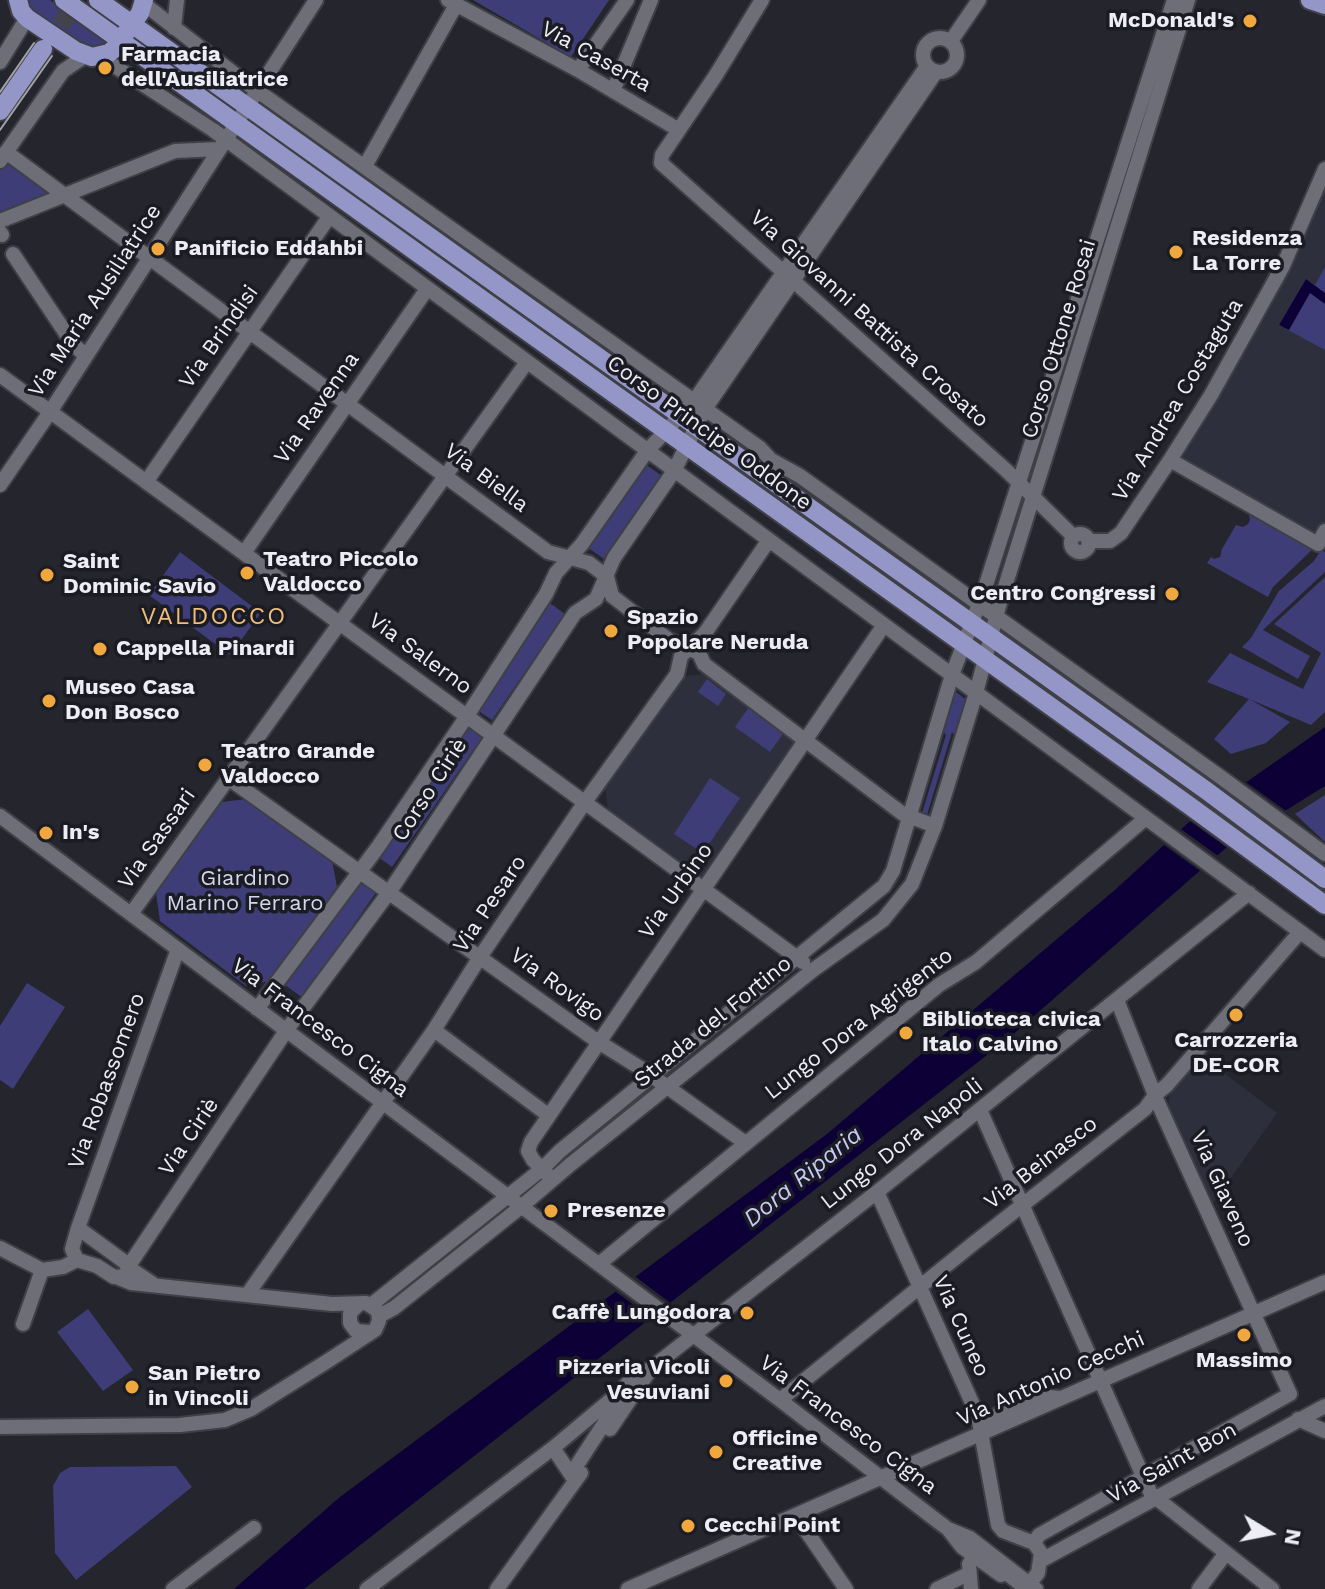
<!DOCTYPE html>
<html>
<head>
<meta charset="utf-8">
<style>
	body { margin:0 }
	#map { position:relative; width:1325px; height:1589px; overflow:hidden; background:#24252d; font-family:"Work Sans",sans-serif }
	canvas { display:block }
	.north { position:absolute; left:1229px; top:1493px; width:80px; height:80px; -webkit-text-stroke:6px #1b1b23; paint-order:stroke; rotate:100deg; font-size:22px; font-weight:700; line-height:32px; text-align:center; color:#ededf3 }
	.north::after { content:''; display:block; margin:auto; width:28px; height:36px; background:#ededf3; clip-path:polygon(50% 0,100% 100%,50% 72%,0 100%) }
</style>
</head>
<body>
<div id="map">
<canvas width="1325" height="1589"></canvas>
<div class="north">N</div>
</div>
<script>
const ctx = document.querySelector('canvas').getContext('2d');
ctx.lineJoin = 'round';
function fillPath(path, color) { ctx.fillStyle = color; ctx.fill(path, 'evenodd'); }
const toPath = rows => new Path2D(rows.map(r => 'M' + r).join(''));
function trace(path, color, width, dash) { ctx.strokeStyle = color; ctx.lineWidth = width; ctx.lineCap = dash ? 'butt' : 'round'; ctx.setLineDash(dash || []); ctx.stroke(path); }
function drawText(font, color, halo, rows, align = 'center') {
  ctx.font = font + ' "Work Sans",sans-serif'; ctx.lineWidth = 7; ctx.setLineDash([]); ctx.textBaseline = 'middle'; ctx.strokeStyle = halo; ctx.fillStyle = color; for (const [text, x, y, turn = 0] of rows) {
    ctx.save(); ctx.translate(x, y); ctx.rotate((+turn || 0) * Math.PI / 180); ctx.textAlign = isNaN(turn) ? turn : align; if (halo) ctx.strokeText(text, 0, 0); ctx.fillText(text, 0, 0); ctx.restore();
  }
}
const built = toPath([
	[1325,183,1325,541,1179,457,1290,270,1308,230],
	[708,674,796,741,701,878,608,812,605,787,685,676],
	[1200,1055,1277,1113,1213,1203,1168,1108,1170,1091]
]);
const green = toPath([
	[26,0,50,0,107,43,93,49,84,46,32,10],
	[473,0,609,0,571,57],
	[4,159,50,193,0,213,0,165],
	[1325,267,1325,350,1279,325,1306,279,1315,285],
	[645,464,662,476,604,559,587,547],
	[1248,511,1315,547,1273,587,1268,597,1207,563,1211,557,1214,559,1220,557,1222,549,1236,525,1243,527,1248,524,1250,520],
	[1321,550,1325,552,1325,572,1263,630,1310,656,1298,679,1242,647,1251,638,1279,591,1314,561],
	[180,552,261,613,230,655,149,595],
	[1325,577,1325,712,1311,725,1249,699,1290,722,1266,743,1231,754,1214,739,1249,699,1207,682,1230,653,1303,689,1321,653,1274,624],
	[547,601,565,614,492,720,474,708],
	[707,679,726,694,718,706,698,692],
	[952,689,969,702,958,740,952,732,927,815,922,813,946,735,940,728],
	[749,707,783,734,770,752,735,727],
	[465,724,483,736,392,867,374,854],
	[710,778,740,798,703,853,674,834],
	[1325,795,1325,842,1295,814],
	[247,799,332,860,337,887,269,981,246,986,160,921,156,893,221,802],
	[359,879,377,891,303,998,285,985],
	[27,983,65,1007,13,1089,0,1080,0,1026],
	[88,1309,133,1370,103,1391,57,1332],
	[176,1466,192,1487,76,1580,55,1553,53,1486,60,1473,70,1467]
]);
const water = toPath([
	[1306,279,1325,293,1325,304,1310,293,1289,330,1279,325],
	[1325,727,1325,786,1227,847,1010,1037,304,1589,234,1589,340,1497,827,1134,1116,889,1188,823]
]);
const pier = toPath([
	[1243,780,1289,813,1230,850,1187,819],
	[1178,827,1221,858,1203,873,1161,843],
	[632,1274,673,1305,654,1320,612,1289]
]);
const majorTunnel = toPath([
	[45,47,78,0]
]);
const minor = toPath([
	[448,0,578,70,679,130],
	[762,0,716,75,662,155,661,163,1007,471,1073,536],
	[144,4,245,82,760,448,771,460,800,476,1222,778,1325,854],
	[174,28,177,0],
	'923 55a17 17 0 1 1 34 0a17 17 0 1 1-34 0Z',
	[951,41,979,0],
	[99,56,213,130,1325,950],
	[0,62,27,18],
	[578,70,627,0],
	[613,91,651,0],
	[6,152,548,552,589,563,607,577,612,596,669,640,699,653,704,664,903,814,935,826],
	[0,161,63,71,85,56],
	[365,166,456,5],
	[0,221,175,151,219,149],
	[0,232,2,235],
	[13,254,73,344,86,356],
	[0,375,803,962],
	[1170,460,1318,544,1325,531],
	[146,482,329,217],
	[0,485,50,412,316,0],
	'1071 543a9 9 0 1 1 18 0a9 9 0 1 1-18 0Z',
	[1088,541,1110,541,1121,533,1170,460,1211,395,1283,266,1325,169],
	[244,553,427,289],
	[228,778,597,1041,645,1071,744,1142],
	[0,816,780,1400,936,1520,948,1529,970,1538,1036,1589],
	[131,914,527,362],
	[257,1009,378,847,467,716,546,594,556,573,582,544,647,451,694,401,927,66],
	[434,1030,548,1115],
	[980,1110,1151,1494,1272,1589],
	[548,1175,533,1160,528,1151,531,1142,884,625],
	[877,1192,978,1416,998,1525,1003,1531,1034,1543,1041,1553,1038,1573,1028,1585,1023,1586,1005,1572,995,1571],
	[78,1228,178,949],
	[78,1228,126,1263,128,1270,125,1276,114,1277,97,1266,77,1260,72,1249,78,1228],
	[0,1248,42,1270,63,1267,77,1260],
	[599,1264,939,985,976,962,1146,818],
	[153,1284,128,1267,288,1028,390,891,575,613,596,599,614,558,674,471,705,409,936,72],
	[247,1295,434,1030,480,957,585,802,677,674,681,656,705,633,769,540],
	[371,1305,542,1169,560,1151,884,886,893,871,952,675,984,591,1174,0],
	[357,1306,350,1313,350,1323,356,1331,370,1332],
	[379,1316,394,1308,522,1206,571,1164,813,970,883,920,912,884,935,826,976,693,999,606,1188,0],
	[23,1324,42,1270],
	[780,1400,974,1243,1145,1109,1156,1094,1167,1085,1300,932],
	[1298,1419,1325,1431],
	[0,1427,180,1425,225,1420,251,1409,326,1362,375,1330,379,1321,378,1311,366,1303,332,1304,131,1283,119,1278],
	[610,1429,650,1370],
	[984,1429,991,1420,1004,1410,1040,1396,1060,1398],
	[553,1448,574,1479],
	[574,1479,577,1465,609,1416,617,1394,631,1380,650,1369,877,1192,1249,893],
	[796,1516,846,1589],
	[948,1529,962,1547,1001,1575],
	[1034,1543,1039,1535,1290,1394,1158,1103,1117,1000],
	[1040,1561,1325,1406],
	[173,1589,254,1528],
	[367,1589,553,1448,614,1397],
	[497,1589,581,1473],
	[628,1589,1325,1282],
	[937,1589,968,1574],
	[971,1589,969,1564,976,1553,980,1553],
	[1199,1589,1226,1553]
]);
const major = toPath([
	[18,0,21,11,27,18,76,51,92,57,109,53,115,48,140,13,144,0],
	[64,0,1190,806,1325,905],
	[98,0,1207,791,1325,879],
	[1310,0,1325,5],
	[0,111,43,49]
]);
const tram = toPath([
	[0,92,34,43],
	[0,130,52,56]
]);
const markers = [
	[1250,21,8,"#f0a73e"],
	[105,68,8,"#f0a73e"],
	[158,249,8,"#f0a73e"],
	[1176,252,8,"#f0a73e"],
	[247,573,8,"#f0a73e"],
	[47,575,8,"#f0a73e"],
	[1172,594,8,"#f0a73e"],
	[611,631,8,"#f0a73e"],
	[100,649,8,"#f0a73e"],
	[49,701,8,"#f0a73e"],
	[205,765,8,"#f0a73e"],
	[46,833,8,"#f0a73e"],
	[1236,1015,8,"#f0a73e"],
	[906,1033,8,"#f0a73e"],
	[551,1211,8,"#f0a73e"],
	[747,1313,8,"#f0a73e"],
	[1244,1335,8,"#f0a73e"],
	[726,1381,8,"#f0a73e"],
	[132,1387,8,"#f0a73e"],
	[716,1452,8,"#f0a73e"],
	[688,1526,8,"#f0a73e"]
];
const poiNames = [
	["McDonald's",1234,21,"right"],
	["Farmacia",121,55],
	["dell'Ausiliatrice",121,80],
	["Residenza",1192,239],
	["La Torre",1192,264],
	["Panificio Eddahbi",174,249],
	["Teatro Piccolo",263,560],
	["Valdocco",263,585],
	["Saint",63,562],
	["Dominic Savio",63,587],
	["Centro Congressi",1156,594,"right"],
	["Spazio",627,618],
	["Popolare Neruda",627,643],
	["Cappella Pinardi",116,649],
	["Museo Casa",65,688],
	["Don Bosco",65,713],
	["Teatro Grande",221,752],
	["Valdocco",221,777],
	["In's",62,833],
	["Biblioteca civica",922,1020],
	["Italo Calvino",922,1045],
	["Carrozzeria",1236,1041,"center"],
	["DE-COR",1236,1066,"center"],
	["Presenze",567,1211],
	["Caffè Lungodora",731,1313,"right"],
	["Massimo",1244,1361,"center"],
	["Pizzeria Vicoli",710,1368,"right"],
	["Vesuviani",710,1393,"right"],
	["San Pietro",148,1374],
	["in Vincoli",148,1399],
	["Officine",732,1439],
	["Creative",732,1464],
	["Cecchi Point",704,1526]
];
const streetNames = [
	["Via Caserta",596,57,29],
	["Via Maria Ausiliatrice",95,301,-57],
	["Via Giovanni Battista Crosato",869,319,42],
	["Via Brindisi",219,337,-55],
	["Corso Ottone Rosai",1059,339,-73],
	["Via Andrea Costaguta",1178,400,-59],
	["Via Ravenna",317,408,-55],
	["Corso Principe Oddone",709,433,36],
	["Via Biella",486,478,37],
	["Via Salerno",420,654,36],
	["Corso Ciriè",430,790,-57],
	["Via Sassari",157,839,-55],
	["Via Urbino",676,891,-55],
	["Via Pesaro",490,904,-56],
	["Via Rovigo",557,985,36],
	["Strada del Fortino",713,1022,-39],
	["Lungo Dora Agrigento",859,1024,-38],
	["Via Francesco Cigna",320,1028,37],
	["Via Robassomero",107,1081,-70],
	["Via Ciriè",189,1137,-56],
	["Lungo Dora Napoli",902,1144,-38],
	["Via Beinasco",1041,1163,-38],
	["Via Giaveno",1222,1189,66],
	["Via Cuneo",961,1326,66],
	["Via Antonio Cecchi",1051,1379,-24],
	["Via Francesco Cigna",848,1425,37],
	["Via Saint Bon",1172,1463,-29]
];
const parkNames = [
	["Giardino",245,879],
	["Marino Ferraro",245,904]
];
const neighbourhoodNames = [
	["VALDOCCO",214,617]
];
const waterNames = [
	["Dora Riparia",803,1177,-39]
];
fillPath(built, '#2e2f3c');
fillPath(green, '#3e3d77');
fillPath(water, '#0c0037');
fillPath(pier, '#24252d');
trace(majorTunnel, '#42434b', 18, [18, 9]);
trace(minor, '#3f3f46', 18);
trace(major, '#3f3f46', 22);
trace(minor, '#6d6e78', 14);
trace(major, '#9496c7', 18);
trace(tram, '#a1a2a8', 2);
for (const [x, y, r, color] of markers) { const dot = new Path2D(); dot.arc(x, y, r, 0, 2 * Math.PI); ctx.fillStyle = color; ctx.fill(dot); trace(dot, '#1b1b23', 3); }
drawText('bold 22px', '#ededf3', '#1b1b23', poiNames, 'left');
drawText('22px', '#ededf3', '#1b1b23', streetNames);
drawText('22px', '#d4d6ed', '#1b1b23', parkNames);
ctx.letterSpacing = '2px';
drawText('24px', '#f0bd7d', '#1b1b23', neighbourhoodNames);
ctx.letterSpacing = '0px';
drawText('italic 24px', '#c7caf8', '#1b1b23', waterNames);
</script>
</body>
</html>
